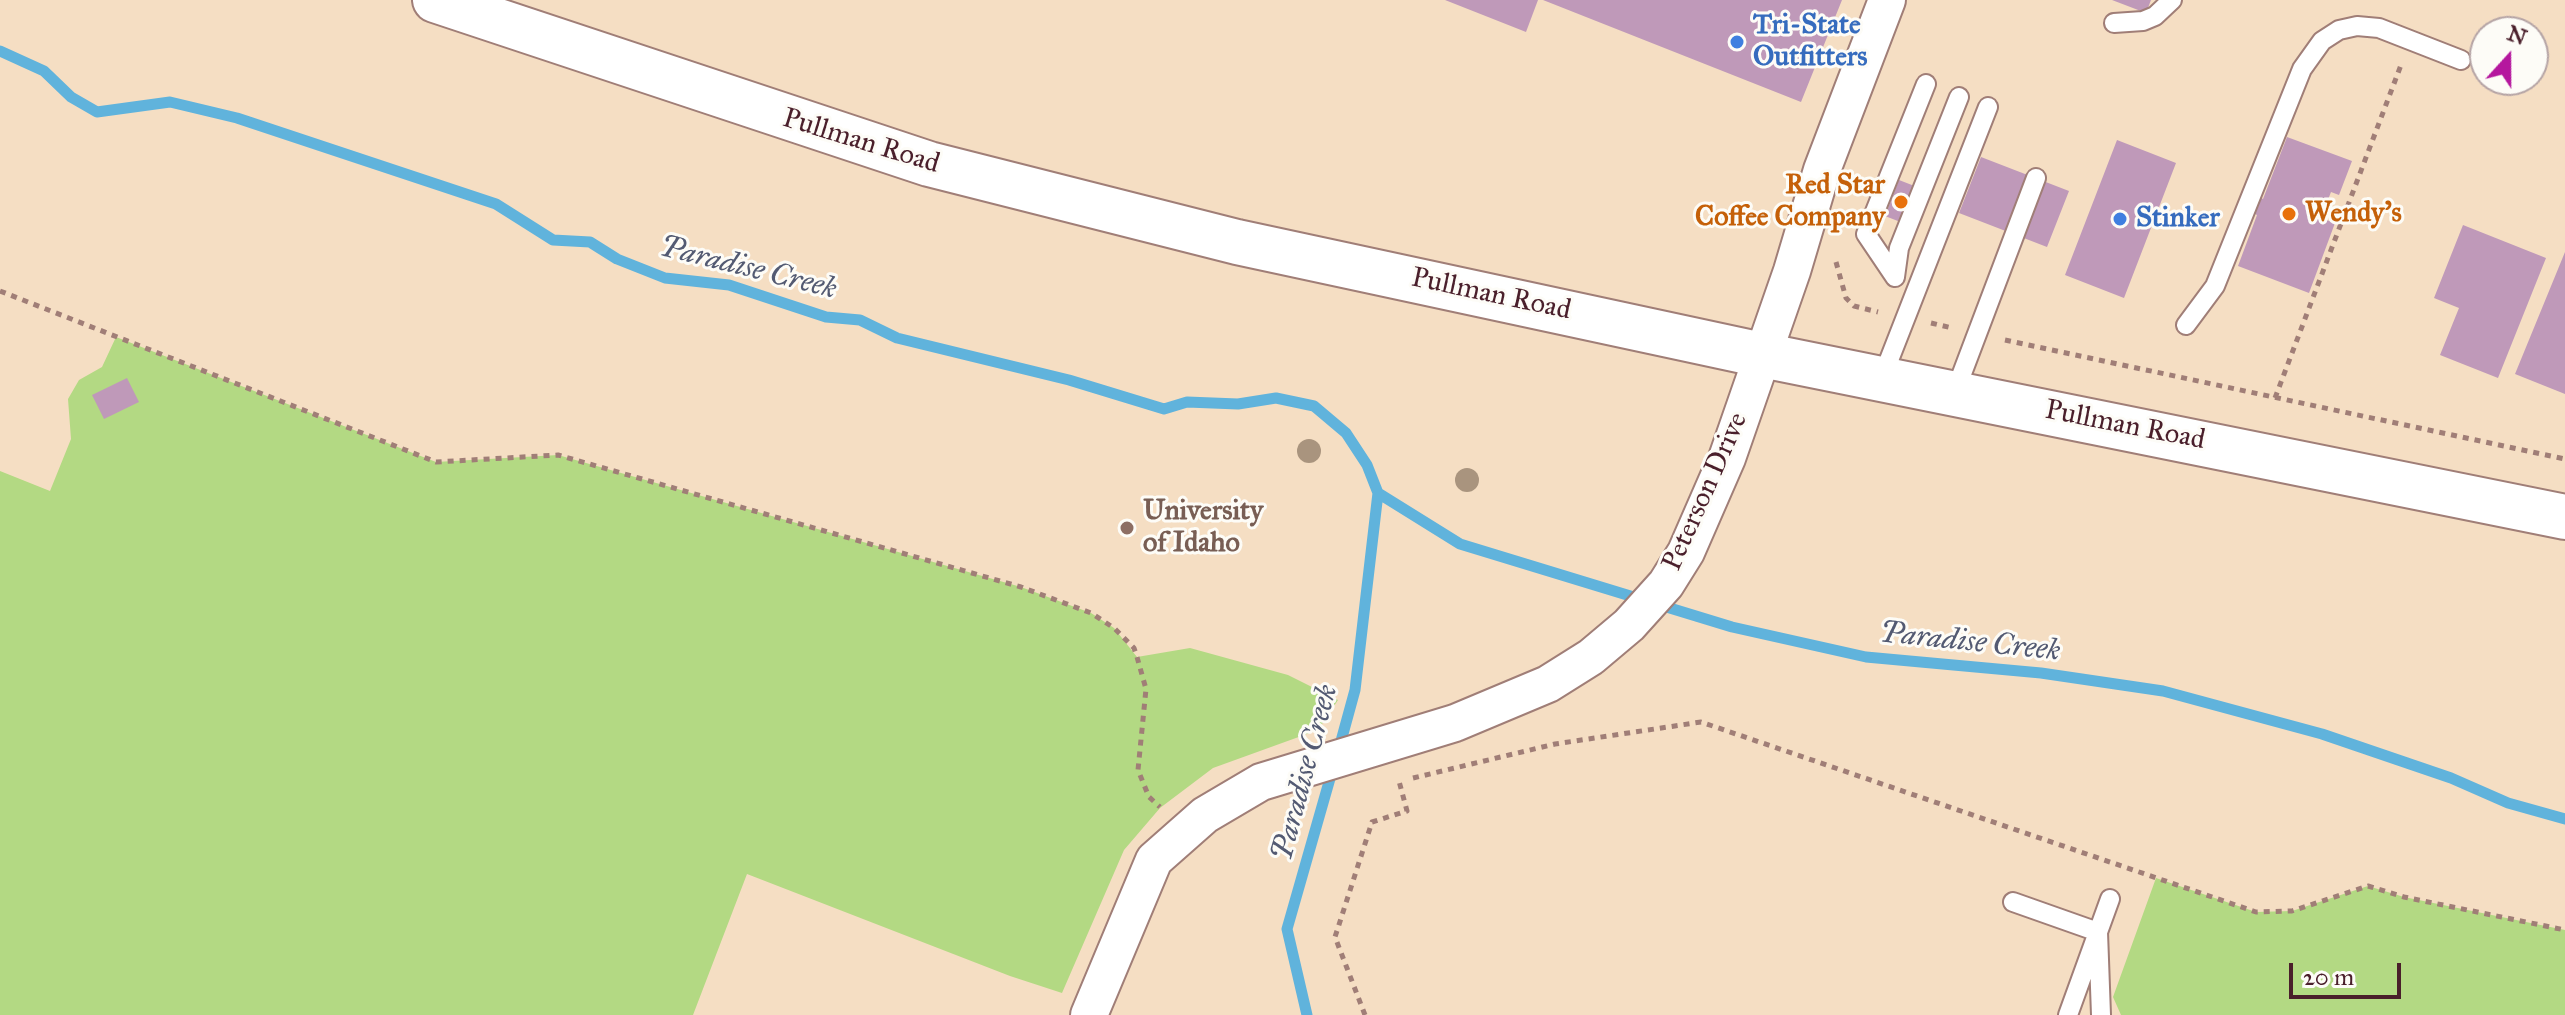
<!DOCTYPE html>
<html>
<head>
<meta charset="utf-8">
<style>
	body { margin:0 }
	#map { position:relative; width:2565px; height:1015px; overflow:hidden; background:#f5dec3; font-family:"IM FELL Great Primer",serif }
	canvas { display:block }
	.north { position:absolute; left:2469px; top:16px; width:80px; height:80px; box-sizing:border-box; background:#fdfcf7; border:2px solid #b5a4a5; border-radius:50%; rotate:21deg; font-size:22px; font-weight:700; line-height:32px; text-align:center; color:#4a1f2b }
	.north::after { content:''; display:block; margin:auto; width:28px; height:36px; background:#b5179e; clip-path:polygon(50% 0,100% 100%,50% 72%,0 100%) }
	.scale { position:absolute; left:2289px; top:963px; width:112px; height:36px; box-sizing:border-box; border:4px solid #4a1f2b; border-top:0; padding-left:10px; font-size:24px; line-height:28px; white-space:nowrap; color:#4a1f2b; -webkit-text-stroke:6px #fdfcf7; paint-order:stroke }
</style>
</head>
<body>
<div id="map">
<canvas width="2565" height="1015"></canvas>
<div class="north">N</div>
<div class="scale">20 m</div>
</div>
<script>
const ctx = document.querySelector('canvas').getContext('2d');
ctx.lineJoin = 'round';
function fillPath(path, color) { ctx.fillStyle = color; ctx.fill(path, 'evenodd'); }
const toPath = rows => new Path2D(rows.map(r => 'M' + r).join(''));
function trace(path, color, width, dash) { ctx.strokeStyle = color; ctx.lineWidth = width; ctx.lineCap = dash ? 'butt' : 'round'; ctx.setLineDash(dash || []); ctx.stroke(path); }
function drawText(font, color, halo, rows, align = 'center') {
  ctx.font = font + ' "IM FELL Great Primer",serif'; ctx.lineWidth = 6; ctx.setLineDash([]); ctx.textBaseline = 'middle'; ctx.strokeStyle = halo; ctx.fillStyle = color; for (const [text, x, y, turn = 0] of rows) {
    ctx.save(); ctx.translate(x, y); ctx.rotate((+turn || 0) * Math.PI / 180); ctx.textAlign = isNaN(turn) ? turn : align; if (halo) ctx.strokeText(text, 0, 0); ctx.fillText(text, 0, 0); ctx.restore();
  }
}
const green = toPath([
	[116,337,436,462,558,455,1021,587,1091,613,1114,628,1137,657,1190,648,1288,675,1338,700,1318,730,1213,768,1160,808,1124,850,1062,993,1010,976,747,874,693,1015,0,1015,0,471,50,491,71,439,68,399,79,380,102,367],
	[2156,878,2256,912,2292,911,2368,886,2404,897,2565,930,2565,1015,2121,1015,2113,997]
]);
const stream = toPath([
	[0,51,44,71,71,97,97,112,170,102,237,118,496,204,553,240,590,242,617,259,665,278,729,285,826,317,860,320,897,338,1069,380,1164,409,1187,402,1238,404,1276,398,1314,406,1346,433,1367,465,1378,493,1355,690,1338,752],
	[1378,493,1460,544,1732,627,1866,657,2041,673,2163,691,2322,734,2451,778,2508,803,2565,819],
	[1307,1015,1287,929,1333,768]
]);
const building = toPath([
	[1445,0,1538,0,1526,32],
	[1543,0,1842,0,1801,102],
	[2112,0,2151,0,2146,13],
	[2287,137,2352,161,2339,195,2331,192,2321,218,2335,223,2309,293,2238,266,2257,215,2253,213,2259,197,2263,199],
	[2117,140,2176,163,2124,298,2065,275],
	[1981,157,2069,191,2047,247,1959,213],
	[1899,180,1917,187,1903,223,1885,216],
	[2463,225,2546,258,2498,378,2440,355,2459,308,2434,298],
	[2565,252,2565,394,2515,374],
	[127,378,139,402,104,419,92,395]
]);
const path = toPath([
	[1836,262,1846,298,1854,306,1878,312],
	[0,291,436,462,558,455,1021,587,1091,613,1114,628,1134,648,1137,657,1146,689,1138,770,1149,797,1160,807],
	[1931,323,1952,328],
	[2005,340,2565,459],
	[2275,398,2401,65],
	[1413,778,1555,744,1701,722,2256,912,2292,911,2368,886,2404,897,2565,930],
	[1365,1015,1335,937,1372,822,1407,811,1399,781]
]);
const lane = toPath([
	[2114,23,2143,21,2155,16,2172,0],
	[1895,277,1866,234,1926,84],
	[1895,277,1899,248,1959,97],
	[2186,325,2215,286,2302,69,2322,41,2339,30,2357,26,2379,28,2461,60],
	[1882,378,1988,107],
	[1955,392,2036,178],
	[2013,902,2098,932,2101,1015],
	[2068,1015,2110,899]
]);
const street = toPath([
	[1089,1015,1154,860,1205,815,1261,782,1455,723,1548,684,1591,657,1629,625,1666,584,1686,552,1727,458,1792,271,1822,170,1887,0]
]);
const primary = toPath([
	[435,0,929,164,1237,242,1762,355,2565,517]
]);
const trees = [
	[1309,451],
	[1467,480]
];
const markers = [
	[1737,42,8,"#3f7fe0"],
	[1901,202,8,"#e8710a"],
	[2289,214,8,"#e8710a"],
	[2120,219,8,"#3f7fe0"],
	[1127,528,8,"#8d6e63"]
];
const shopNames = [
	["Tri-State",1753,26],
	["Outfitters",1753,58],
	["Stinker",2136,219]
];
const streetNames = [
	["Pullman Road",861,142,17],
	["Pullman Road",1491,295,12],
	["Pullman Road",2125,426,11],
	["Peterson Drive",1706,492,-66]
];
const foodNames = [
	["Red Star",1885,186],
	["Coffee Company",1885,218],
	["Wendy's",2305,214,"left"]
];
const educationNames = [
	["University",1143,512],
	["of Idaho",1143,544]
];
const waterNames = [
	["Paradise Creek",748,269,14],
	["Paradise Creek",1970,643,6],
	["Paradise Creek",1306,773,-75]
];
fillPath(green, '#b3d983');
trace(stream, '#60b3dc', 11);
fillPath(building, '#bf99b9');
trace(lane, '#a07e77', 22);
trace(street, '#a07e77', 40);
trace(primary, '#a07e77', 48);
trace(path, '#a07e77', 5, [6, 6]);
trace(lane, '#fff', 18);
trace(street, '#fff', 36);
trace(primary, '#fff', 44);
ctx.fillStyle = '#a9947e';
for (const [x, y] of trees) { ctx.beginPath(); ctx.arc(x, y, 12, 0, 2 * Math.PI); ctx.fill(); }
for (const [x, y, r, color] of markers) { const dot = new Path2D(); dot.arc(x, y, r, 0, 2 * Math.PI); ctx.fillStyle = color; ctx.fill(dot); trace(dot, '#fdfcf7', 3); }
drawText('bold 28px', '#366cbe', '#fdfcf7', shopNames, 'left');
drawText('28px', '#4a1f2b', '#fdfcf7', streetNames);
drawText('bold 28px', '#c56008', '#fdfcf7', foodNames, 'right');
drawText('bold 28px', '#785e54', '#fdfcf7', educationNames, 'left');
drawText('italic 30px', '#535a72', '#fdfcf7', waterNames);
</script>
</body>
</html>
